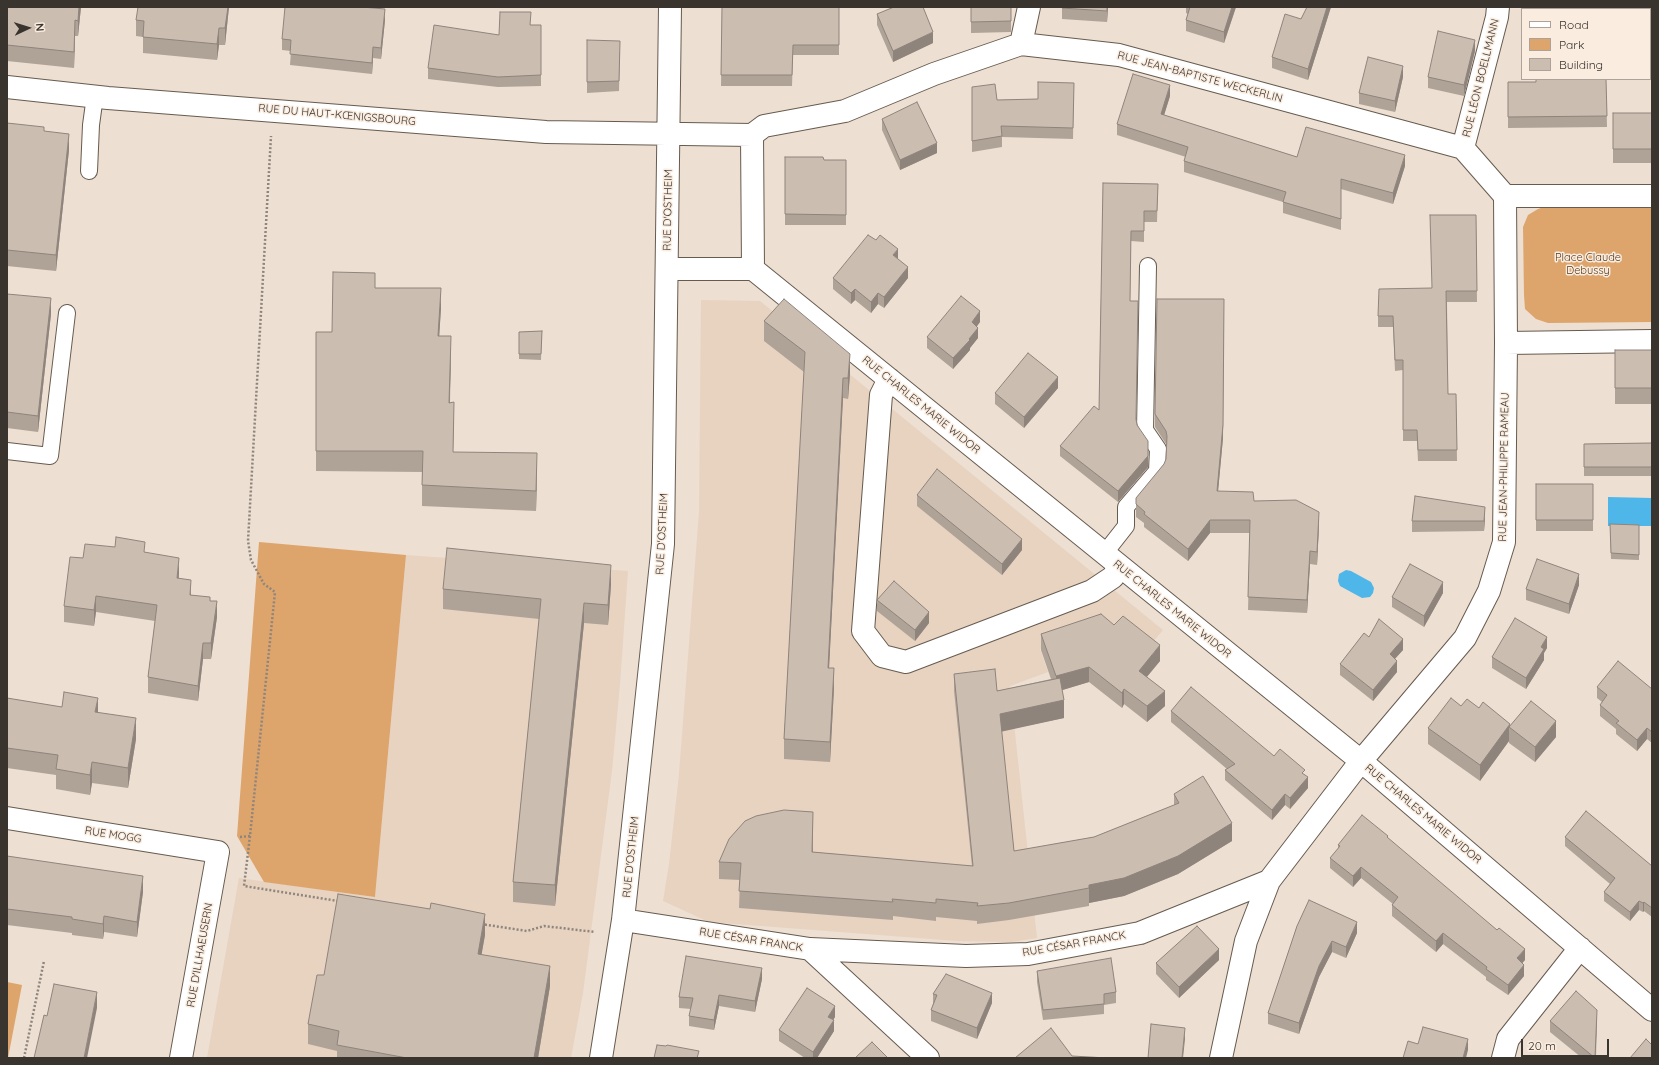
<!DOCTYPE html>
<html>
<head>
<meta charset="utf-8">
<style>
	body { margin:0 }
	#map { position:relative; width:1659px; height:1065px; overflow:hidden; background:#eddfd2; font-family:Quicksand,sans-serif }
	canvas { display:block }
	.frame { position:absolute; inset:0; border:8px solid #3a342f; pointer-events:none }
	.legend { position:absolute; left:1521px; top:8px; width:130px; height:72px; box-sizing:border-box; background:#faecdf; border:1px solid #ada299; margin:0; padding:5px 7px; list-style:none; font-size:12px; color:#3a342f }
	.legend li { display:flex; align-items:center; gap:8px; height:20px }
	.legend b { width:20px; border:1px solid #ada299 }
	.north { position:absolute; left:8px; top:8px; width:40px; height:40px; -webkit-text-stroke:3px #faecdf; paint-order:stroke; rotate:86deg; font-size:11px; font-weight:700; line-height:16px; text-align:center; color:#3a342f }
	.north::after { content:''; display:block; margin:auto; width:14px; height:18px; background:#3a342f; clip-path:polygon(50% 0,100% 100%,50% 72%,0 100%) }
	.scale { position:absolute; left:1521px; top:1039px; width:88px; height:18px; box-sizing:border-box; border:2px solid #3a342f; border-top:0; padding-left:5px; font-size:12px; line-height:14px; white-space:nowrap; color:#3a342f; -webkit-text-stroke:3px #faecdf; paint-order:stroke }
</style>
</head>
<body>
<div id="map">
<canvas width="1659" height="1065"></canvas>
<div class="frame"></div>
<ul class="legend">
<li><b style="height:5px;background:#fff"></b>Road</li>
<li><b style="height:11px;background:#dda46c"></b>Park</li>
<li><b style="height:11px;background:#ccbdb1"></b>Building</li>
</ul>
<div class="north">N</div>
<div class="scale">20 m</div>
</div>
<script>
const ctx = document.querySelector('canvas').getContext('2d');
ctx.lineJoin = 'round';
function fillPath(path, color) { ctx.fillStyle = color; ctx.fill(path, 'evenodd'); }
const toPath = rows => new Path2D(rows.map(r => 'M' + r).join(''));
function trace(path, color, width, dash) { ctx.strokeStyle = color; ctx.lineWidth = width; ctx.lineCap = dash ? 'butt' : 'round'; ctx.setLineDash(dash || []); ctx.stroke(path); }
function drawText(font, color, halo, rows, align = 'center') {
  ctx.font = font + ' Quicksand,sans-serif'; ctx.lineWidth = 3; ctx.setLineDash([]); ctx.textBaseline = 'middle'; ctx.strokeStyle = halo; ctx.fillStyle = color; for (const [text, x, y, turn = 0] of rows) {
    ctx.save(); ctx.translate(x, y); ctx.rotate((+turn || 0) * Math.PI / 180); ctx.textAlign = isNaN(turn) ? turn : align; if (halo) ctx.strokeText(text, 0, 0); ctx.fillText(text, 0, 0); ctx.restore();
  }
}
const built = toPath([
	[701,300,760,301,1163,630,1147,649,1101,627,1040,649,1048,672,1010,686,1037,938,1011,942,957,941,709,922,663,901,669,864,679,774,699,512],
	[406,555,628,571,620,684,612,771,583,993,571,1058,207,1058,239,878,375,897]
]);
const green = toPath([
	[1652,205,1652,322,1548,323,1536,319,1525,309,1524,295,1523,227,1528,215,1538,209,1547,206],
	[259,542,406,555,375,897,264,882,237,836],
	[7,982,22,985,8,1058,7,1058]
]);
const water = toPath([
	[1608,497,1652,498,1652,526,1608,526],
	[1346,570,1351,571,1371,582,1374,588,1373,593,1370,597,1362,598,1340,586,1338,581,1339,574]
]);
const path = toPath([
	[250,836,244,886,338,901],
	[240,837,250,836,275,592,264,584,251,560,248,541,271,136],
	[481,924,527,931,544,926,595,932],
	[24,1058,44,961]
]);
const lane = toPath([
	[89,171,91,125,95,96],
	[7,451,50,456,67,313],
	[1104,554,1126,526,1126,507,1157,471,1158,449,1145,430,1148,266]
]);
const street = toPath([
	[1021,44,1029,7],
	[7,87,108,98,546,132,752,135,764,126,845,111,934,74,1021,44,1119,55,1463,148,1505,196],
	[752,135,753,269],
	[1463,148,1497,17,1498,7],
	[1652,196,1505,196,1506,343,1652,341],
	[667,269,753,269,1361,761,1652,1010],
	[889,379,881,395,863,631,882,656,906,662,1092,591,1113,577,1119,566],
	[7,818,218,852,181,1058],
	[623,920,810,949,966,956,1028,954,1140,933,1269,881,1361,761,1465,638,1489,591,1504,542,1506,343],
	[810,949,928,1058],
	[601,1058,623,920,663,544,670,7],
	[1221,1058,1246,941,1269,881],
	[1503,1058,1508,1039,1580,948]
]);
const wall = toPath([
	[7,7,81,7,78,36,75,36,74,68,7,61],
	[229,7,225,45,219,45,217,60,143,53,143,37,136,36,136,20],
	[722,7,839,7,839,55,793,55,792,86,721,86],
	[971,7,1011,7,1011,32,971,33],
	[1062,7,1108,7,1107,22,1062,19],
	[1186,7,1236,7,1224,43,1186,31,1186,20,1188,14,1186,13],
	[1307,7,1331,7,1308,80,1272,68,1272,57,1301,19],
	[877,14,933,43,893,62,877,25],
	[385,20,381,59,373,58,372,74,290,65,291,51,282,50,282,39],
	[531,25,541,25,541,86,498,87,428,79,428,68,499,35],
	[587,40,620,52,619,91,587,93],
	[1475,51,1464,96,1428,88,1428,77],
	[1403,77,1395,112,1359,104,1359,93],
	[1536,79,1606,79,1607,127,1508,128,1508,82,1536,82],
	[1074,83,1073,139,1002,137,1002,147,972,152,972,87,997,100,1038,99],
	[1170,96,1164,115,1297,157,1405,166,1393,204,1341,189,1341,230,1283,213,1283,202,1184,172,1184,161,1186,157,1117,135,1117,124],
	[1613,113,1652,113,1652,163,1613,163],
	[882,119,937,153,900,170,882,130],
	[7,123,44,131,69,150,56,271,7,266],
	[785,157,824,160,846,160,846,225,785,225],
	[1103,183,1158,184,1157,222,1144,222,1144,242,1131,241,1130,301,1136,420,1148,452,1148,467,1118,502,1060,456,1060,446,1099,410],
	[1476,215,1477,302,1447,302,1448,394,1456,394,1457,461,1418,461,1417,441,1403,441,1403,370,1395,371,1393,327,1378,327,1378,316,1432,288],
	[898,259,908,278,884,308,878,304,871,313,855,300,851,304,833,289,833,278],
	[375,288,441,308,439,336,451,356,450,402,454,423,453,452,537,474,536,511,422,506,422,472,316,471,316,332,332,332],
	[7,294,51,314,38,432,7,428],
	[764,321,850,374,848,399,843,398,829,668,834,688,830,762,784,759,784,739,804,372,764,341],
	[980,322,977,326,978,338,970,348,970,350,953,369,927,348,927,337],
	[542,331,541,360,519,359,519,332],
	[1615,350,1652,350,1652,404,1615,404],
	[1058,388,1024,428,995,404,995,393],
	[1155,414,1223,438,1218,491,1254,501,1319,525,1317,565,1310,564,1307,613,1248,610,1250,533,1210,533,1188,561,1144,527,1144,523,1136,517,1136,498,1164,464,1166,459,1167,447,1166,444,1155,427],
	[1652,443,1652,476,1584,476,1584,444],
	[1536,484,1593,484,1593,531,1536,531],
	[917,495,1022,550,1002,575,917,506],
	[1485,518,1484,531,1412,532,1412,521],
	[1610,524,1639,525,1639,560,1611,559],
	[145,552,179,573,179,579,191,595,210,601,217,617,211,659,203,659,198,701,148,693,148,677,155,621,96,612,94,626,64,622,64,606,83,558],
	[611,585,608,625,584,623,555,906,513,902,513,882,539,619,443,609,443,589],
	[1579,585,1569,614,1526,600,1526,589],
	[1443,593,1424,627,1392,607,1392,597],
	[877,600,929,623,915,641,877,611],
	[1114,625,1160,661,1147,677,1165,706,1147,722,1124,704,1122,708,1089,682,1062,690,1064,718,1001,731,1014,851,1094,837,1174,805,1174,794,1232,841,1178,874,1124,896,1089,903,1089,906,1009,920,977,924,977,921,936,917,936,921,893,916,893,920,739,908,740,880,719,879,719,862,813,830,813,852,972,866,954,691,954,674,997,691,1051,679,1041,650,1041,634],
	[1369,637,1403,650,1395,659,1397,672,1373,701,1340,675,1340,664],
	[1547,648,1544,653,1544,660,1526,689,1492,668,1492,657],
	[1597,687,1652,689,1652,743,1647,739,1637,751,1616,734,1616,729,1600,716,1600,705,1602,702,1597,698],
	[7,698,98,713,136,739,128,788,92,783,90,795,56,789,56,775,7,768],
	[1461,706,1479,708,1510,726,1556,737,1535,762,1509,743,1509,741,1480,781,1428,744,1428,728],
	[1171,711,1274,756,1305,775,1308,788,1290,809,1285,805,1272,820,1225,780,1225,770,1227,769,1171,722],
	[1565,837,1652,866,1652,917,1644,911,1643,912,1639,910,1630,921,1604,901,1604,892,1610,884,1565,846],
	[1388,839,1525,960,1522,963,1524,976,1508,995,1486,980,1486,977,1443,944,1436,952,1392,916,1392,905,1393,904,1361,878,1353,887,1330,868,1330,858,1338,849,1338,845],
	[7,856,143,892,137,937,104,932,103,939,72,935,72,933,7,925],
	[1297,926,1357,933,1346,958,1332,952,1319,977,1299,1034,1268,1024,1268,1013],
	[485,935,481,955,550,986,538,1058,337,1058,337,1051,308,1044,308,1024,324,975],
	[1219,960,1179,998,1156,974,1156,963],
	[1037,971,1116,992,1116,1003,1104,1005,1104,1014,1043,1020,1037,982],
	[762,979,755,1012,719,1006,714,1030,689,1026,689,1016,691,1009,679,1008,679,997],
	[933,994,992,1003,977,1039,931,1021,931,1010,933,1004],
	[835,1017,833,1020,834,1031,817,1058,805,1058,779,1041,779,1030],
	[1550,1021,1597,1021,1596,1058,1582,1058,1550,1032]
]);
const shadedWall = toPath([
	[79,7,81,7,78,36,78,21],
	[228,7,229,7,225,45,225,28],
	[1107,7,1108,7,1107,22],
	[1232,7,1236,7,1224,43,1224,32],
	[1327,7,1331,7,1308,80,1308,69],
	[385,9,385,20,381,59,381,48],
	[75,20,75,36,74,68,74,52],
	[219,28,219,45,217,60,217,44],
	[933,32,933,43,893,62,893,51],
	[1475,40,1475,51,1464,96,1464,85],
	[373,47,373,58,372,74,372,63],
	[1403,66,1403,77,1395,112,1395,101],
	[1170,85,1170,96,1161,125,1161,114],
	[69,134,69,150,56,271,56,255],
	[937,143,937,153,900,170,900,160],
	[1405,155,1405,166,1393,204,1393,193],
	[898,249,898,260,893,255],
	[908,267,908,278,884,308,884,297],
	[441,288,441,308,438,356,438,336],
	[855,289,855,300,851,304,851,293],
	[878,293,878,304,871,313,871,302],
	[51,298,51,314,38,432,38,416],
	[1224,299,1223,438,1217,503,1217,491],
	[980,311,980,322,972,333,972,322],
	[978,328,978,338,970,348,970,350,953,369,953,358],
	[451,336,451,356,449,423,449,403],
	[850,354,850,374,848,399,848,378],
	[1058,377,1058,388,1024,428,1024,417],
	[843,378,843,398,828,688,828,668],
	[1148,441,1148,467,1118,502,1118,491],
	[537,453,537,474,536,511,536,491],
	[1485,507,1485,518,1484,531,1484,521],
	[1319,512,1319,525,1317,565,1317,552],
	[1210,520,1210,533,1188,561,1188,549],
	[1022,539,1022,550,1002,575,1002,564],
	[1310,551,1310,564,1307,613,1307,600],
	[179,558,179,573,177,594,177,578],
	[611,565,611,585,608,625,608,605],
	[1579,574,1579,585,1569,614,1569,604],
	[191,580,191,596,190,595],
	[1443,582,1443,593,1424,627,1424,616],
	[96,596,96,612,94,626,94,610],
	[217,601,217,617,211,659,211,643],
	[584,603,584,623,555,906,555,885],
	[929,612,929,623,915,641,915,630],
	[1547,637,1547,648,1544,653,1544,660,1526,689,1526,678,1541,647],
	[1403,639,1403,650,1390,664,1390,654],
	[203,643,203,659,198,701,198,686],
	[1160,645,1160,661,1139,686,1139,671],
	[1397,661,1397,672,1373,701,1373,690],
	[1089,667,1089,682,1056,692,1056,676],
	[834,668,834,688,830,762,830,742],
	[1124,689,1124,704,1122,708,1122,693],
	[1165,691,1165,706,1147,722,1147,706],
	[98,698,98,718,95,712],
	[1064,700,1064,718,1000,732,1000,714],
	[136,718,136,739,128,788,128,768],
	[1556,721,1556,737,1535,762,1535,747],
	[1510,724,1510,727,1509,727,1509,741,1480,781,1480,765],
	[1647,728,1647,739,1637,751,1637,740],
	[92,762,92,783,90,795,90,775],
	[1308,777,1308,788,1290,809,1290,798],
	[1285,794,1285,805,1272,820,1272,810],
	[813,812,813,830,812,870,812,852],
	[1232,823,1232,841,1178,874,1124,896,1089,903,1089,885],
	[1361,867,1361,878,1353,887,1353,876],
	[143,876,143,892,137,937,137,922],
	[1639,901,1639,910,1630,921,1630,912],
	[1644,902,1644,911,1643,912,1643,903],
	[485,914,485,935,478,975,478,954],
	[104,916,104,932,103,939,103,924],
	[1357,922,1357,933,1346,958,1346,947],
	[1443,933,1443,944,1436,952,1436,941],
	[1332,941,1332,952,1319,977,1299,1034,1299,1023,1319,966],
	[1219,949,1219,960,1179,998,1179,987],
	[1525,949,1525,960,1517,969,1517,958],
	[1524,965,1524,976,1508,995,1508,985],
	[550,966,550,986,538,1058,534,1058],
	[762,968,762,979,755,1012,755,1001],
	[97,992,97,1008,87,1058,84,1058],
	[992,993,992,1003,977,1039,977,1028],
	[719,995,719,1006,714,1030,714,1020],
	[835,1006,835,1017,828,1028,828,1017],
	[1597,1010,1597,1021,1595,1058],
	[834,1020,834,1031,817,1058,813,1058,813,1052],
	[1185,1028,1185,1039,1183,1058,1182,1058],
	[1468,1039,1468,1050,1466,1058,1463,1058]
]);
const building = toPath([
	[7,7,79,7,78,21,75,20,74,52,7,45,7,7],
	[138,7,228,7,225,28,219,28,217,44,143,37,144,21,136,20,138,7],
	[285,7,362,7,385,9,381,48,373,47,372,63,290,54,291,40,282,39,285,7],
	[722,7,839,7,839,45,793,45,792,75,721,75,722,7],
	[894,7,923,7,933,32,893,51,877,14,894,7],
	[971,7,1011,7,1011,21,971,22,971,7],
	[1062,7,1107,7,1107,11,1062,8,1062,7],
	[1190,7,1232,7,1224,32,1186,20,1190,7],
	[1307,7,1327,7,1308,69,1272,57,1285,14,1301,19,1307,7],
	[1582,7,1606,7,1606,9,1582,9,1582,7],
	[500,12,531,12,530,25,541,25,541,75,498,77,428,68,434,25,499,35,500,12],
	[1438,31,1475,40,1464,85,1428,77,1438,31],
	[587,40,620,41,619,81,587,82,587,40],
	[1368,57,1403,66,1395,101,1359,93,1368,57],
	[1133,74,1170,85,1161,114,1297,157,1306,127,1405,155,1393,193,1341,179,1341,219,1283,202,1286,192,1184,161,1188,147,1117,124,1133,74],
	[1536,79,1606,79,1607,116,1508,117,1508,82,1536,82,1536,79],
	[1038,82,1074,83,1073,128,1001,126,1002,136,972,141,972,87,995,84,997,100,1038,99,1038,82],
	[917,102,937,143,900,160,882,119,917,102],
	[1613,113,1652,113,1652,149,1613,149,1613,113],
	[7,123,44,127,44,131,69,134,56,255,7,250,7,123],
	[785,157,823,157,824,160,846,160,846,215,785,214,785,157],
	[1103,183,1158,184,1157,211,1144,211,1144,231,1131,231,1130,301,1138,301,1136,419,1137,425,1148,441,1148,456,1118,491,1060,446,1094,406,1099,410,1103,183],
	[1430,215,1476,215,1477,291,1446,291,1448,394,1456,394,1457,450,1418,450,1417,430,1403,430,1403,360,1395,360,1393,316,1378,316,1379,289,1432,288,1430,215],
	[868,235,876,240,880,235,898,249,893,255,908,267,884,297,878,293,871,302,855,289,851,293,833,278,868,235],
	[333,272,375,273,375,288,441,288,438,336,451,336,449,403,454,402,453,452,537,453,536,491,422,485,423,451,316,451,316,332,332,332,333,272],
	[7,294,51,298,38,416,7,412,7,294],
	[961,296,980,311,972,322,978,328,969,339,970,340,953,358,927,337,961,296],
	[784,299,850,354,848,378,843,378,828,668,834,668,830,742,784,739,805,352,764,321,784,299],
	[1157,299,1224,299,1223,425,1217,491,1253,492,1254,501,1296,500,1319,512,1317,552,1310,551,1307,600,1248,597,1250,520,1210,520,1188,549,1144,514,1145,512,1136,504,1136,498,1164,464,1166,459,1167,436,1166,431,1155,414,1157,299],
	[542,331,541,354,519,354,519,332,542,331],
	[1615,350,1652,350,1652,388,1615,388,1615,350],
	[1028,353,1058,377,1024,417,995,393,1028,353],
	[1652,443,1652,467,1584,467,1584,444,1652,443],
	[937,469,1022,539,1002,564,917,495,937,469],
	[1536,484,1593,484,1593,520,1536,520,1536,484],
	[1415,496,1485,507,1484,521,1412,521,1415,496],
	[1610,524,1639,525,1639,555,1611,553,1610,524],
	[116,537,145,542,144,552,179,558,177,578,191,580,190,595,210,597,210,601,217,601,211,643,203,643,198,686,148,677,157,605,96,596,94,610,64,606,70,557,83,558,85,544,115,547,116,537],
	[447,548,611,565,608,605,584,603,555,885,513,882,541,599,443,589,447,548],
	[1537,559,1579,574,1569,604,1526,589,1537,559],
	[1410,564,1443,582,1424,616,1392,597,1410,564],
	[894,581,929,612,915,630,877,600,894,581],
	[1101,614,1114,625,1123,616,1160,645,1139,671,1165,691,1147,706,1124,689,1122,693,1089,667,1056,676,1041,634,1101,614],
	[1515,618,1547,637,1541,647,1544,649,1526,678,1492,657,1515,618],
	[1379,619,1403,639,1390,654,1397,661,1373,690,1340,664,1364,633,1369,637,1379,619],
	[1618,661,1652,689,1652,732,1647,728,1637,740,1616,723,1619,721,1600,705,1607,695,1597,687,1618,661],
	[995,669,997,691,1060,678,1064,700,1000,714,1014,851,1094,837,1179,803,1174,794,1203,776,1232,823,1178,856,1124,878,1089,885,1089,888,1009,903,977,906,978,903,936,899,936,903,892,899,893,902,739,891,741,863,719,862,729,839,745,821,756,816,784,810,813,812,812,852,973,866,954,674,995,669],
	[1191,687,1274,756,1280,749,1305,770,1302,773,1308,777,1290,798,1285,794,1272,810,1225,770,1235,764,1171,711,1191,687],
	[64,692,98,698,95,712,136,718,128,768,92,762,90,775,56,769,58,755,7,748,7,698,62,707,64,692],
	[1451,698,1461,706,1467,699,1479,708,1483,702,1510,724,1480,765,1428,728,1451,698],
	[1531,701,1556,721,1535,747,1509,727,1531,701],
	[1586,811,1652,866,1652,908,1644,902,1643,903,1639,901,1630,912,1604,892,1615,878,1565,837,1586,811],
	[1362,815,1388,836,1387,837,1497,930,1499,928,1525,949,1517,958,1524,965,1508,985,1486,969,1487,967,1443,933,1436,941,1392,905,1398,897,1361,867,1353,876,1330,858,1340,846,1338,845,1362,815],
	[7,856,143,876,137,922,104,916,103,924,72,919,72,917,7,909,7,856],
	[338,894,430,909,431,903,485,914,478,954,550,966,534,1058,407,1058,337,1045,339,1031,308,1024,317,975,324,975,338,894],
	[1309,900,1357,922,1346,947,1332,941,1319,966,1299,1023,1268,1013,1297,926,1309,900],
	[1197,926,1219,949,1179,987,1156,963,1197,926],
	[686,956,762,968,755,1001,719,995,714,1020,689,1016,693,998,679,997,686,956],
	[1111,958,1116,992,1104,994,1104,1004,1043,1010,1037,971,1111,958],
	[946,974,992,993,977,1028,931,1010,937,995,933,994,946,974],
	[54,984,97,992,84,1058,34,1058,44,1015,47,1016,54,984],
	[807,988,835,1006,828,1017,834,1020,813,1052,779,1030,807,988],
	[1576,991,1597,1010,1595,1058,1550,1021,1576,991],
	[1151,1024,1185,1028,1182,1058,1148,1058,1151,1024],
	[1423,1027,1468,1039,1463,1058,1403,1058,1408,1041,1418,1044,1423,1027],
	[1051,1028,1072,1056,1107,1058,1015,1058,1051,1028],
	[1646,1039,1652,1045,1652,1058,1630,1058,1646,1039],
	[872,1042,888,1058,855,1058,872,1042],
	[657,1045,666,1046,667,1045,699,1051,697,1058,654,1058,657,1045]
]);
const streetNames = [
	["RUE JEAN-BAPTISTE WECKERLIN",1200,77,15],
	["RUE LÉON BOELLMANN",1481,78,-76],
	["RUE DU HAUT-KŒNIGSBOURG",337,115,5],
	["RUE D'OSTHEIM",668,210,-89],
	["RUE CHARLES MARIE WIDOR",921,405,39],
	["RUE JEAN-PHILIPPE RAMEAU",1504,467,-89],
	["RUE D'OSTHEIM",662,534,-87],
	["RUE CHARLES MARIE WIDOR",1172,609,39],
	["RUE CHARLES MARIE WIDOR",1423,814,40],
	["RUE MOGG",113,835,9],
	["RUE D'OSTHEIM",631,857,-84],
	["RUE CÉSAR FRANCK",751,940,9],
	["RUE CÉSAR FRANCK",1074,944,-10],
	["RUE D'ILLHAEUSERN",200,955,-80]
];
const parkNames = [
	["Place Claude",1588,258],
	["Debussy",1588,271]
];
fillPath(built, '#e7d3c0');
fillPath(green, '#dda46c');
fillPath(water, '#4fb6ea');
trace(lane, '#675b4f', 18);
trace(street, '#675b4f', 24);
trace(path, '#8f857c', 2.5, [2, 2]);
trace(lane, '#fff', 16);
trace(street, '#fff', 22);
fillPath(wall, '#afa398');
fillPath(shadedWall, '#8f847c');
fillPath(building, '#ccbdb1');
trace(building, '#8f847c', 1);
drawText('11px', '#3a342f', '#faecdf', streetNames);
drawText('11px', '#56391b', '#faecdf', parkNames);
</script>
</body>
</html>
